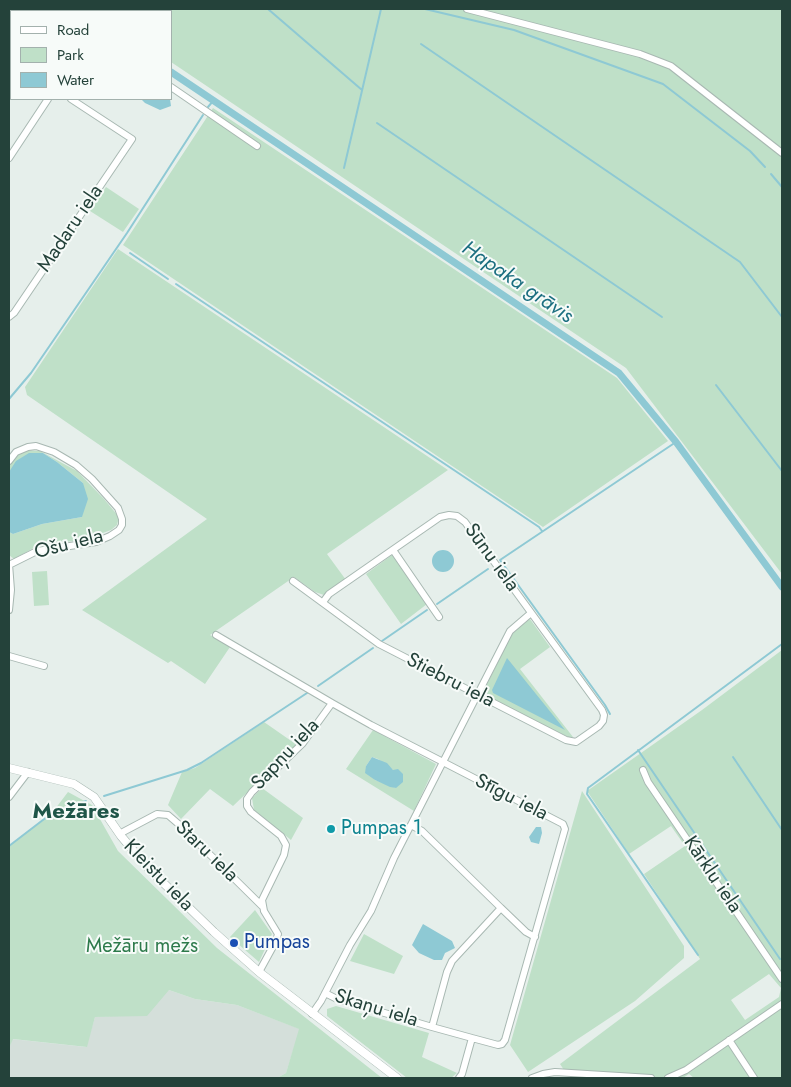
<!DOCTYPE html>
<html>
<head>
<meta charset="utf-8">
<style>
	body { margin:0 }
	#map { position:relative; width:791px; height:1087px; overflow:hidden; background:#e6efeb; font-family:Jost,sans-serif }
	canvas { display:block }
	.frame { position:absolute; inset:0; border:10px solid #24423a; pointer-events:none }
	.legend { position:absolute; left:10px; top:10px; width:162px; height:90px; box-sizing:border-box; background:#f7fbf9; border:1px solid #a3b1ad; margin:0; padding:6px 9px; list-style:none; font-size:15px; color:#24423a }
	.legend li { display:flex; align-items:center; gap:10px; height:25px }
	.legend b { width:25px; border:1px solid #a3b1ad }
</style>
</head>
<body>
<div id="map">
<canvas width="791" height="1087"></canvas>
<div class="frame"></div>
<ul class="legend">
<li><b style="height:6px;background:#fff"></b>Road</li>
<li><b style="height:14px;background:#bfe0c8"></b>Park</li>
<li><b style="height:14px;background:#8ec9d4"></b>Water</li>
</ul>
</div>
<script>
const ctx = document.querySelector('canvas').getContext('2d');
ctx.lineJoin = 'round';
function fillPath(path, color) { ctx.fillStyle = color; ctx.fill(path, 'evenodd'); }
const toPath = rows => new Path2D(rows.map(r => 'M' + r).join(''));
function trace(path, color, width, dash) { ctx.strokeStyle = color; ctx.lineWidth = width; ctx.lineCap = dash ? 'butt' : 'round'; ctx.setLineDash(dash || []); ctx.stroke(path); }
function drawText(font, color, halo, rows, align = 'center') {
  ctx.font = font + ' Jost,sans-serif'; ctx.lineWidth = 4; ctx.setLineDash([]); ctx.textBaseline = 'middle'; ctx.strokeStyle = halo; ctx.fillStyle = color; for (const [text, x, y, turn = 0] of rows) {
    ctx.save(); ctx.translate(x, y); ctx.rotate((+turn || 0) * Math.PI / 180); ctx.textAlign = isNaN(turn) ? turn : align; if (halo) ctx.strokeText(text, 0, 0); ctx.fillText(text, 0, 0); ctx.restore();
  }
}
const built = toPath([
	[169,990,195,999,237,1005,300,1029,286,1073,277,1078,9,1078,9,1048,12,1039,86,1047,95,1017,111,1016]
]);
const green = toPath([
	[92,9,782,9,782,574,626,368,171,62,171,11,96,11],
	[213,108,617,378,668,441,543,527,123,245],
	[106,187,139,209,123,232,90,211],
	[118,249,448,470,327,554,346,580,324,595,315,592,294,577,210,635,230,647,205,684,171,661,168,663,82,610,207,519,27,395,25,387],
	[23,450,40,451,77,471,104,499,119,517,117,525,111,530,100,534,73,541,37,546,14,559,9,555,9,532,13,534,42,524,82,517,83,483,57,462,43,453,9,472,9,474,9,464],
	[392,555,427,604,401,624,366,574],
	[47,571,49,605,34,606,32,572],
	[530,619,550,647,520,669,573,737,570,738,482,694,514,630],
	[782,650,782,1078,694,1078,689,1074,683,1078,591,1078,568,1076,560,1064,700,959,644,874,685,846,671,826,629,854,587,791,702,710],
	[769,974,781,988,779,997,745,1020,731,1000],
	[264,722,297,745,233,806,210,789,181,819,168,805,182,772,195,768],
	[373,730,436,764,414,811,346,769],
	[372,757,378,759,393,770,396,788,375,780,366,766],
	[262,788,303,818,291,840,254,810,252,798],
	[582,791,684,946,684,958,635,1001,528,1072,510,1045],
	[68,792,92,805,118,851,217,948,382,1078,277,1078,286,1073,299,1029,237,1005,195,999,169,990,147,1016,95,1017,87,1047,13,1039,9,1048,9,846,52,813],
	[255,910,272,934,259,962,230,937],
	[364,934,403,956,394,974,350,961],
	[336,1006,429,1033,422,1057,457,1073,451,1078,407,1078,327,1016,327,1009]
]);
const water = toPath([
	[141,99,170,99,171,106,160,110,145,103],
	[29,453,43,453,57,462,83,483,88,499,82,517,42,524,13,534,9,532,9,472,16,461],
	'432 561a11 11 0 1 1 22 0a11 11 0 1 1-22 0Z',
	[507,658,565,730,493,693,492,690],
	[372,757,387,763,393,770,398,769,403,774,403,782,396,788,390,787,375,780,365,773,366,766],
	[536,827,541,827,542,833,539,844,531,842,529,837],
	[423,924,452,941,455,948,445,953,442,960,434,960,419,953,412,945]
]);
const stream = toPath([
	[268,9,362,90],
	[425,9,514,30,663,84,750,151,765,167],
	[421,44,740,262,782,317],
	[208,107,213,101],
	[377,123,662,317],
	[344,168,381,9],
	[771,174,782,187],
	[130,253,168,279],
	[176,284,539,527,542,531],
	[716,385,782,471],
	[9,399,31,373,127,233,203,115],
	[437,604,488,569],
	[382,641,427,610],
	[318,686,373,648],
	[610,714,605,705,500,560,676,442],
	[638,750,780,959],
	[733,757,782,830],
	[104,796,187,770,201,763,307,693],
	[9,846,52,813,86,801],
	[698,955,587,794,588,788,782,644]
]);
const canal = toPath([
	[78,9,82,11],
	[171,72,619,373,676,442,782,587]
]);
const minor = toPath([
	[59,9,63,11],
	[467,9,640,54,671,66,782,153],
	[9,56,11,58],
	[171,87,257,146],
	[9,158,48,99],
	[9,317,14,313,132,139,71,99],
	[9,461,16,452,28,447,36,446,54,452,76,465,92,479,118,508,122,519,122,525,119,530,110,536,96,542,37,551,9,565],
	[393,550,439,617],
	[9,564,11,590,9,610],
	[293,581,379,644,566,740,576,742,599,726,603,721,604,715,602,710,465,522,457,516,449,515,440,517,329,594,323,602],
	[216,635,332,703,303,743,252,792,247,799,247,806,251,812,281,836,286,845,284,855,262,900,264,911,275,929,278,934,276,941,259,972],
	[9,656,44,666],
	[332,703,371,725,443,762,510,631,531,613],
	[643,770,648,782,782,979],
	[9,797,28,772],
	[121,836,123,832,157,814,168,815,182,827,262,906],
	[501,908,526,932,535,937],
	[325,993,337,999,432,1027,447,972,452,961,501,908,422,831,411,825],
	[312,1014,321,1001,350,945,371,911,394,858,443,762,563,824,565,829,505,1040,502,1044,498,1045,472,1038,462,1074,459,1078],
	[432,1027,472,1038],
	[729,1040,754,1078],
	[532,1078,543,1074,555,1072,651,1078],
	[668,1078,686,1070,782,1004]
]);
const tertiary = toPath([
	[9,768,74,784,94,797,121,836,148,868,214,932,259,972,397,1078]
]);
const markers = [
	[331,829,5,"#0f9aa8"],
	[234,943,5,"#1a4fb4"]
];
const streetNames = [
	["Madaru iela",71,229,-56],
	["Ošu iela",69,545,-14],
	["Sūnu iela",491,558,54],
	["Stiebru iela",450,681,27],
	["Sapņu iela",286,755,-47],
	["Stīgu iela",511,798,27],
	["Staru iela",206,852,44],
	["Kārklu iela",712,875,56],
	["Kleistu iela",158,876,46],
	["Skaņu iela",376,1009,17]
];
const cultureNames = [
	["Pumpas 1",341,829]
];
const transitNames = [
	["Pumpas",244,943]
];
const parkNames = [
	["Mežāru mežs",142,947]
];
const waterNames = [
	["Hapaka grāvis",517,283,34]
];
const quarterNames = [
	["Mežāres",76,813]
];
fillPath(built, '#d4dfda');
fillPath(green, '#bfe0c8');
fillPath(water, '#8ec9d4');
trace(stream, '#8ec9d4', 2);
trace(canal, '#8ec9d4', 7);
trace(minor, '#a8b8b2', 8);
trace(tertiary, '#a8b8b2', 9);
trace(minor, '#fff', 6);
trace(tertiary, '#fff', 8);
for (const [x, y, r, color] of markers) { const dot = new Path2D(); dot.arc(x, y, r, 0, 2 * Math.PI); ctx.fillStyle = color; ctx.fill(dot); trace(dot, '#f7fbf9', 2); }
drawText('20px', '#24423a', '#f7fbf9', streetNames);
drawText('20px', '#0d838f', '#f7fbf9', cultureNames, 'left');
drawText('20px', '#164399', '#f7fbf9', transitNames, 'left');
drawText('20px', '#2d7a4b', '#f7fbf9', parkNames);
drawText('italic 21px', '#1c6f80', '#f7fbf9', waterNames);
drawText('bold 22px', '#1f5548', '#f7fbf9', quarterNames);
</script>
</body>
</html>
